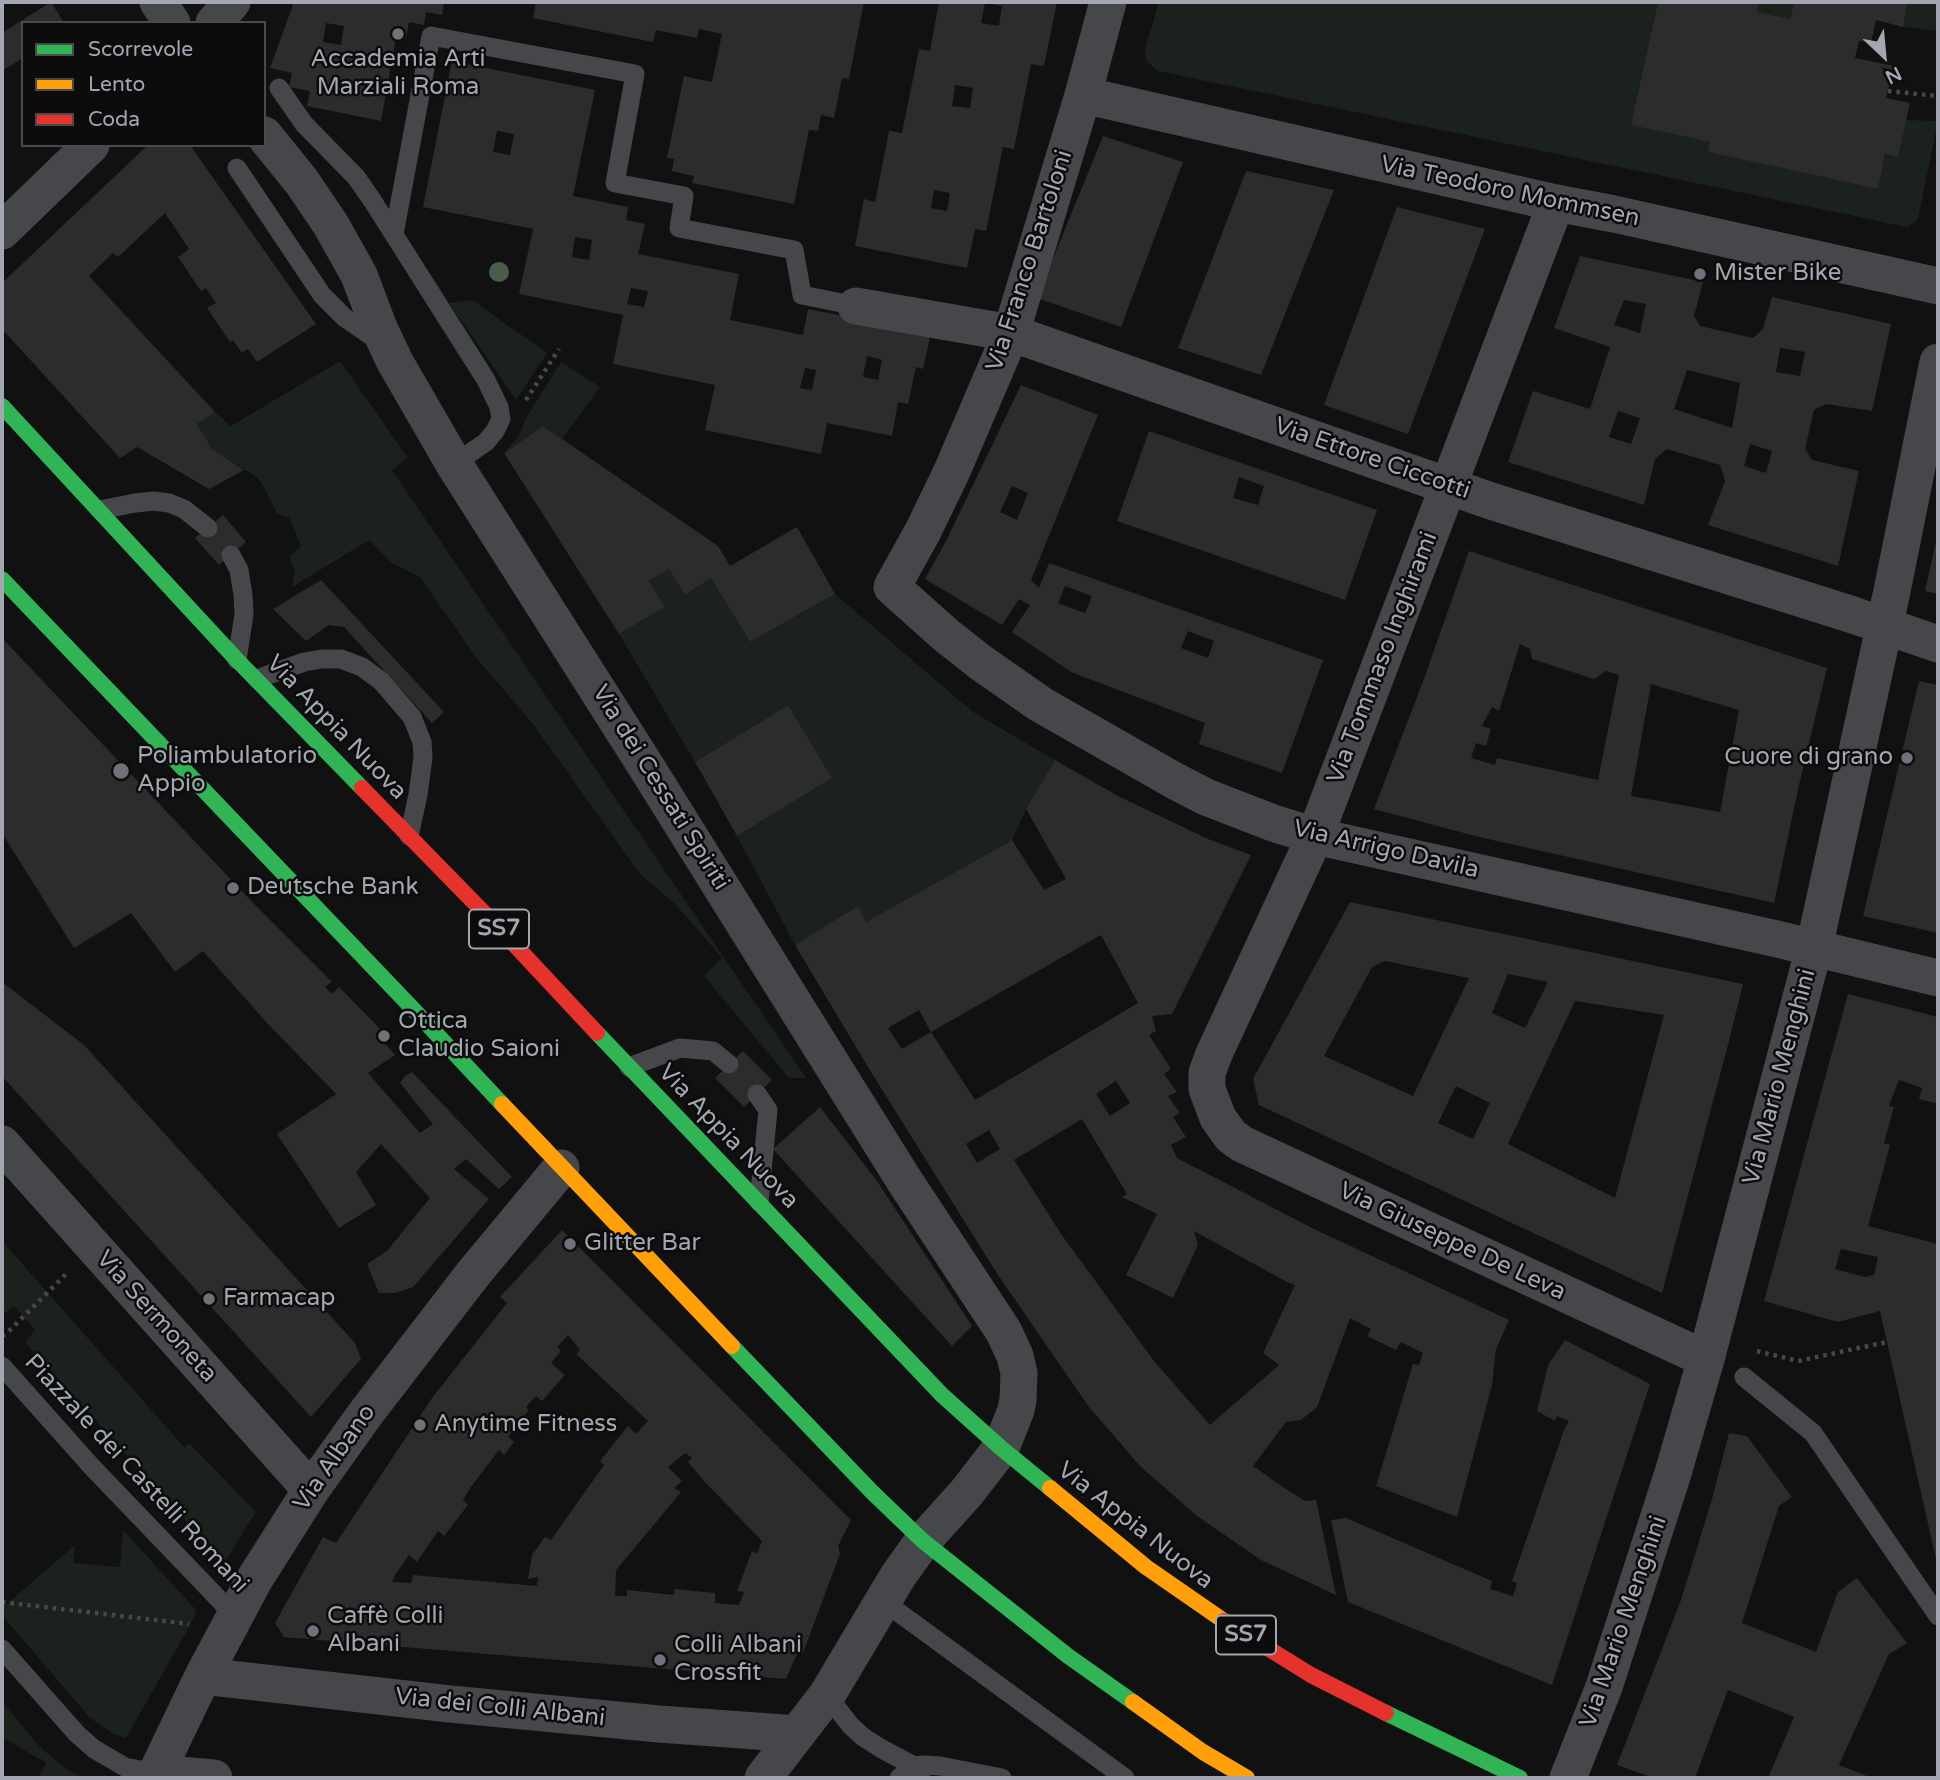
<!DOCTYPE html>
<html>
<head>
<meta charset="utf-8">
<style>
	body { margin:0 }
	#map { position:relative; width:1940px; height:1780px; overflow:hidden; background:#111112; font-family:"Varela Round",sans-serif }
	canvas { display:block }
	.frame { position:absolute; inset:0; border:4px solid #a2a7b2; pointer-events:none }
	.legend { position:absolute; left:21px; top:21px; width:245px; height:126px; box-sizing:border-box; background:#0c0c0d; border:2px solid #484a4f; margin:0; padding:9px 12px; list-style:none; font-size:21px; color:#a2a7b2 }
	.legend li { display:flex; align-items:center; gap:14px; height:35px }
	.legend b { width:35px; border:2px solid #484a4f }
	.north { position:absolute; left:1849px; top:21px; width:70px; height:70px; -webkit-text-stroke:5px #0c0c0d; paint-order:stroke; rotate:154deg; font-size:19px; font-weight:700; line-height:28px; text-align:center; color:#a2a7b2 }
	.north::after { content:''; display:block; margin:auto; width:24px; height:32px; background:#a2a7b2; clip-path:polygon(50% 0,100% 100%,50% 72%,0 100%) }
</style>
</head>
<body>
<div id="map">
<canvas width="1940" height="1780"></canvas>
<div class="frame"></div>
<ul class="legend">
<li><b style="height:9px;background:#30b455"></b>Scorrevole</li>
<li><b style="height:9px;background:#ff9f0a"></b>Lento</li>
<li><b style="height:9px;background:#e5322d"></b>Coda</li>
</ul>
<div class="north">N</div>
</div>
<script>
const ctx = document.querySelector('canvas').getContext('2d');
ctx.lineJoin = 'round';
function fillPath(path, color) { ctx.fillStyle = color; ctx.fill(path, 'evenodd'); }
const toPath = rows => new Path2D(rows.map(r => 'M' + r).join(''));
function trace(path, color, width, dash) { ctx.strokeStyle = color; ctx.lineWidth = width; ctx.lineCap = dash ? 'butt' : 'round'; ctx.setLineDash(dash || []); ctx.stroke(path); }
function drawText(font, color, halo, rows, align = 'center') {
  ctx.font = font + ' "Varela Round",sans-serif'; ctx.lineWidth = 5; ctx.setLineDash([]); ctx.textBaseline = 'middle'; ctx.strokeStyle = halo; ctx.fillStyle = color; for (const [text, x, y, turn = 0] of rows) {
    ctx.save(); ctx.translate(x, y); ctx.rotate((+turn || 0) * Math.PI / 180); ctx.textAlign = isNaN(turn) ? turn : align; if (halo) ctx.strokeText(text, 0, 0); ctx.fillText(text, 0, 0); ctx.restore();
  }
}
const green = toPath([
	[1159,2,1658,2,1632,125,1710,142,1709,152,1878,189,1885,154,1898,157,1906,120,1938,121,1918,219,1907,227,1158,71,1146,61,1145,49],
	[1759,2,1794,2,1790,19,1757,12],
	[1908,2,1938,2,1938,31,1903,27],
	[472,300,547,353,516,400,449,303],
	[340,361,408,458,392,470,806,1078,789,1078,704,976,722,958,676,905,640,874,533,724,475,656,420,577,392,563,369,540,292,587,295,571,289,557,301,546,289,518,277,514,267,493,258,478,212,449,197,424,215,412,231,426],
	[561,362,600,387,562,439,543,426,504,453,519,436,526,418],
	[669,569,685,595,711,578,750,642,835,594,973,712,1055,760,1026,809,1012,840,866,922,858,907,795,945,737,836,832,778,788,705,695,762,619,634,664,607,649,581],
	[2,1241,185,1448,189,1443,256,1512,224,1563,25,1342,35,1330,14,1306,2,1315],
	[123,1530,196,1610,193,1620,126,1738,113,1734,89,1717,2,1615,2,1608,75,1545,73,1563,120,1567],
	[2,1702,42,1749,65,1768,82,1778,38,1778,46,1763,2,1737]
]);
const building = toPath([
	[51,2,64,23,23,23,23,58,2,71,2,33],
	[294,2,444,2,442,15,426,12,424,25,409,22,406,39,396,38,381,121,307,106,310,91,289,87,292,73,270,68],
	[326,23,344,26,341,45,323,42],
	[536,2,864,2,849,79,842,78,834,118,821,115,818,131,809,130,794,204,692,183,694,176,672,171,674,159,667,158,684,76,712,82,722,34,699,29,697,38,656,30,653,42,533,18],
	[939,2,1057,2,1044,66,1031,64,1014,149,1003,147,986,231,975,229,967,268,855,246,864,199,875,202,889,131,902,133,919,49,930,51],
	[985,3,1002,6,999,26,981,23],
	[955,85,973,88,970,108,952,106],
	[934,190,950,193,947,211,931,208],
	[1658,2,1759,2,1757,12,1790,19,1794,2,1908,2,1903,27,1876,20,1871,43,1859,41,1855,58,1894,66,1886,98,1910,103,1898,157,1885,154,1878,189,1708,152,1710,142,1631,125],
	[452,61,595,90,573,196,628,207,626,220,645,224,638,254,739,274,730,320,803,335,808,309,931,333,923,369,916,367,908,404,898,402,892,436,827,423,821,454,705,430,715,385,613,364,623,315,519,294,533,229,423,207],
	[497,131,514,134,510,155,493,152],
	[575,237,592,240,589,260,572,257],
	[631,288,648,291,644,307,627,304],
	[867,356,882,360,878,380,863,377],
	[805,368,816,370,812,390,800,388],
	[1103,136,1183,162,1121,327,1037,298],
	[148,145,190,145,316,324,257,362,248,349,242,353,233,340,230,342,207,308,216,303,206,288,201,291,178,257,189,249,165,213,118,257,113,253,89,276,215,412,197,424,212,449,244,470,209,489,137,447,120,458,2,329,2,283],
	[1246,171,1334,190,1261,375,1178,348],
	[1397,207,1485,229,1408,434,1324,405],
	[1580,256,1703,282,1694,316,1700,326,1753,338,1763,329,1772,297,1891,324,1872,411,1826,404,1814,410,1805,449,1812,460,1859,471,1838,566,1708,525,1725,481,1720,465,1667,449,1655,459,1644,505,1508,462,1533,391,1590,409,1610,347,1554,328],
	[1624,300,1646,304,1640,333,1614,325],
	[1780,348,1805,352,1800,376,1776,372],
	[1687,370,1740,383,1732,428,1674,409],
	[1618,411,1640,418,1631,444,1609,437],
	[1750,444,1772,451,1766,473,1744,466],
	[1021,385,1098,415,1031,580,1039,588,1049,563,1323,660,1282,773,1199,744,1205,723,1071,672,1012,632,1030,605,1019,599,1002,625,925,579,947,539],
	[1012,486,1028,493,1017,520,1000,512],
	[1065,586,1092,596,1085,613,1058,603],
	[1188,631,1214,641,1208,658,1181,648],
	[543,426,718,546,730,566,797,527,835,594,750,642,711,578,685,595,669,569,649,581,665,607,619,634,504,453],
	[1149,431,1377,510,1345,600,1117,521],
	[1239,477,1264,486,1258,505,1233,498],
	[223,515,246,542,219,565,195,538],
	[1937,537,1938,537,1938,594,1925,591],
	[1469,551,1827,668,1799,785,1774,903,1479,837,1374,809,1425,676],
	[1520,644,1530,649,1532,659,1594,679,1606,671,1619,675,1598,780,1497,758,1495,765,1471,758,1476,743,1486,746,1491,729,1482,726,1492,707,1499,711],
	[1651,684,1739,710,1720,812,1631,796],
	[321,580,444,712,432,723,344,627,329,625,306,641,273,609],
	[2,638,257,907,332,982,325,987,332,994,339,987,390,1039,385,1043,395,1055,368,1073,420,1133,433,1124,400,1083,405,1076,412,1072,512,1177,499,1189,466,1159,454,1169,489,1199,413,1287,395,1293,379,1293,367,1264,387,1251,430,1198,381,1144,356,1172,376,1205,339,1228,277,1134,336,1094,269,1025,203,951,175,972,131,913,74,948,2,833],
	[1919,681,1938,685,1938,933,1863,916],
	[788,705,832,778,737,836,695,762],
	[1055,760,1118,796,1208,839,1251,855,1172,1014,1152,1016,1156,1031,1149,1035,1171,1069,1164,1074,1177,1092,1168,1096,1180,1113,1173,1117,1186,1137,1171,1145,1177,1158,1314,1229,1509,1320,1496,1349,1492,1385,1457,1517,1376,1486,1413,1364,1419,1365,1423,1353,1401,1342,1396,1350,1367,1336,1371,1329,1350,1318,1317,1407,1301,1420,1286,1422,1253,1466,1286,1489,1305,1501,1316,1500,1336,1595,1261,1560,1197,1516,1140,1466,1089,1407,998,1275,871,1072,795,945,858,906,866,922,1012,840,1044,890,1066,879,1026,809],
	[1101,935,1138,1003,975,1100,931,1032,902,1049,888,1028,919,1010,931,1032],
	[1116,1081,1130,1103,1110,1116,1096,1094],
	[1082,1119,1127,1194,1122,1197,1157,1214,1126,1275,1173,1298,1198,1245,1194,1231,1287,1282,1295,1285,1263,1353,1279,1365,1210,1425,1154,1361,1061,1234,1014,1160],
	[989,1130,1000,1149,977,1163,966,1144],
	[1350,902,1743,984,1729,1041,1662,1293,1259,1105,1253,1079],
	[1385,961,1469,978,1413,1096,1324,1056,1372,967],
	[1508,974,1548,982,1525,1028,1492,1013],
	[1575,1001,1664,1015,1615,1198,1508,1144],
	[1456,1086,1490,1103,1473,1139,1438,1123],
	[2,982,84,1045,355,1343,361,1359,311,1417,2,1076],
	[1848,994,1938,1017,1938,1104,1919,1099,1922,1088,1899,1080,1889,1106,1894,1107,1884,1143,1890,1145,1868,1226,1938,1244,1938,1568,1880,1311,1838,1322,1764,1301],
	[1841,1249,1878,1257,1874,1275,1865,1277,1835,1269],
	[743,1051,772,1080,744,1107,715,1078],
	[820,1107,877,1181,972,1326,952,1346,773,1149],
	[562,1230,851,1520,838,1546,840,1554,803,1653,797,1654,786,1679,284,1637,275,1623,323,1537,336,1543,432,1398,507,1303,500,1297],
	[568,1335,580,1350,576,1354,648,1421,636,1434,628,1426,600,1461,604,1465,551,1540,545,1537,532,1555,528,1579,538,1577,537,1586,413,1575,411,1583,392,1582,395,1575,409,1555,417,1562,438,1531,444,1536,468,1505,463,1500,470,1488,499,1450,504,1455,514,1442,508,1437,529,1410,526,1407,536,1396,542,1401,565,1375,551,1363,561,1351,557,1347],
	[685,1453,692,1458,688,1462,703,1480,762,1541,757,1554,752,1551,737,1591,744,1592,739,1605,715,1603,715,1593,674,1589,674,1595,627,1590,627,1596,615,1596,616,1570,681,1492,674,1488,682,1481,668,1467],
	[1565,1340,1650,1384,1552,1685,1348,1602,1331,1520,1346,1518,1492,1581,1490,1589,1513,1596,1517,1583,1512,1581,1564,1430,1569,1421,1557,1416,1555,1421,1537,1411,1548,1365],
	[1729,1433,1747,1436,1792,1497,1779,1506,1742,1623,1816,1652,1838,1592,1857,1578,1907,1643,1889,1654,1839,1765,1872,1778,1768,1778,1794,1717,1728,1690,1695,1778,1654,1778,1617,1765,1681,1600,1712,1499]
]);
const path = toPath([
	[1888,91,1938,96],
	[526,400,559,349],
	[2,1336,7,1333,68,1272],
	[1757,1351,1798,1361,1887,1342],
	[2,1602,189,1624]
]);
const lane = toPath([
	[279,88,304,124,356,177,372,200,486,380,499,407,501,419,495,431,486,442,454,464],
	[237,168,322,295,345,318,380,342],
	[394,234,431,36,635,74,615,183,684,196,679,228,794,250,802,295,856,306],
	[100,510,135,503,154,501,169,503,184,509,208,528],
	[231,555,239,570,243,595,244,614,237,660],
	[257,679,304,662,322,659,341,659,362,667,381,681,412,717,422,742,423,757,418,795,409,836],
	[629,1067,680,1048,713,1051,729,1064],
	[757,1094,768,1110,759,1202],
	[2,1366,92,1467,235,1616],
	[1744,1377,1813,1433,1938,1616],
	[883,1601,1125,1778],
	[2,1649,77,1734,94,1749,125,1767,156,1773],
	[827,1695,850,1725,863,1737,882,1749,914,1766,921,1778],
	[899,1778,914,1766,925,1765,940,1766,1002,1778]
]);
const street = toPath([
	[158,2,172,23],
	[1108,2,1083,95,1011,333,952,471,923,531,892,587,947,636,980,662,1040,704,1175,781,1206,797,1273,823,1315,836,1777,939,1938,978],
	[214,23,232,2],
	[1083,95,1556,203,1614,214,1938,286],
	[264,135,302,182,331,225,359,275,379,328,395,362,454,464,642,760,904,1180,1004,1332,1015,1356,1019,1373,1018,1400,1016,1410,1001,1448,967,1492,923,1541,898,1576,827,1695,763,1778],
	[1556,203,1315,836,1214,1054,1207,1073,1207,1089,1218,1118,1231,1136,1242,1144,1706,1359],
	[2,231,91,145],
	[856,306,1011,333,1491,501,1850,614,1938,644],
	[2,1144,311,1490],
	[203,1676,450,1704,659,1724,797,1734],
	[156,1773,214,1778],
	[154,1778,203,1676,235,1616,254,1580,311,1490,366,1413,473,1274,561,1168],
	[1568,1778,1604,1687,1673,1473,1706,1359,1814,948,1892,591,1938,362]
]);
const fast = toPath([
	[2,406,237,660,362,788],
	[2,579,414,1010,502,1104],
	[597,1033,942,1395,1001,1448,1050,1488],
	[732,1346,872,1492,923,1541,1068,1656,1133,1702],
	[1386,1713,1520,1778]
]);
const slow = toPath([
	[502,1104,732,1346],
	[1050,1488,1146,1567,1224,1621],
	[1133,1702,1203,1752,1247,1778]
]);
const jam = toPath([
	[362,788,498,927,597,1033],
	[1224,1621,1311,1675,1386,1713]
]);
const trees = [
	[499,272]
];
const markers = [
	[398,34,7,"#6f727a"],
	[1700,274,7,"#6f727a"],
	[1907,758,7,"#6f727a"],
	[121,771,9,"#6f727a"],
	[233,888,7,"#6f727a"],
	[384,1036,7,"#6f727a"],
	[570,1244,7,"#6f727a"],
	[209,1299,7,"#6f727a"],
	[420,1425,7,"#6f727a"],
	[313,1631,7,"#6f727a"],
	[660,1660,7,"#6f727a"]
];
const shields = [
	[499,929,60],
	[1246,1635,60]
];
const shieldNames = [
	["SS7",499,929],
	["SS7",1246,1635]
];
const poiNames = [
	["Accademia Arti",398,60,"center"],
	["Marziali Roma",398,88,"center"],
	["Mister Bike",1714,274],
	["Poliambulatorio",137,757],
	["Appio",137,785],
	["Cuore di grano",1893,758,"right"],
	["Deutsche Bank",247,888],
	["Ottica",398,1022],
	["Claudio Saioni",398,1050],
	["Glitter Bar",584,1244],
	["Farmacap",223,1299],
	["Anytime Fitness",434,1425],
	["Caffè Colli",327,1617],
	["Albani",327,1645],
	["Colli Albani",674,1646],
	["Crossfit",674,1674]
];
const streetNames = [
	["Via Teodoro Mommsen",1510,192,12],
	["Via Franco Bartoloni",1030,261,-72],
	["Via Ettore Ciccotti",1372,459,19],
	["Via Tommaso Inghirami",1383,658,-69],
	["Via Appia Nuova",336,728,46],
	["Via dei Cessati Spiriti",660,788,58],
	["Via Arrigo Davila",1386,850,13],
	["Via Mario Menghini",1780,1077,-75],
	["Via Appia Nuova",728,1137,46],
	["Via Giuseppe De Leva",1452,1242,25],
	["Via Sermoneta",156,1317,48],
	["Via Albano",335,1458,-55],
	["Piazzale dei Castelli Romani",136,1474,47],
	["Via Appia Nuova",1135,1526,38],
	["Via Mario Menghini",1624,1622,-71],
	["Via dei Colli Albani",500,1708,6]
];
fillPath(green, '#1b211c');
fillPath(building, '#2c2c2d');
trace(path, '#47484c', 4.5, [3.5, 5]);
trace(lane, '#46474a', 19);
trace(street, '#46474a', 37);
trace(fast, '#30b455', 16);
trace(slow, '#ff9f0a', 16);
trace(jam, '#e5322d', 16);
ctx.fillStyle = '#4b5e4c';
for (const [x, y] of trees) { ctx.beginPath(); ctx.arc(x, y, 10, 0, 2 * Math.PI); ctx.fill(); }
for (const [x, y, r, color] of markers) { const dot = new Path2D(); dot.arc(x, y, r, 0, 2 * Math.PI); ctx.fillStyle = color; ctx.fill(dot); trace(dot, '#0c0c0d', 2.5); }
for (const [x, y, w] of shields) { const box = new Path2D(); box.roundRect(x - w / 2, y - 19.5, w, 39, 5); ctx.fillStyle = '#0c0c0d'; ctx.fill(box); trace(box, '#a2a7b2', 2); }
drawText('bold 23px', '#a2a7b2', null, shieldNames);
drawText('24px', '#a2a7b2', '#0c0c0d', poiNames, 'left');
drawText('24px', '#a2a7b2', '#0c0c0d', streetNames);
</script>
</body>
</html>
